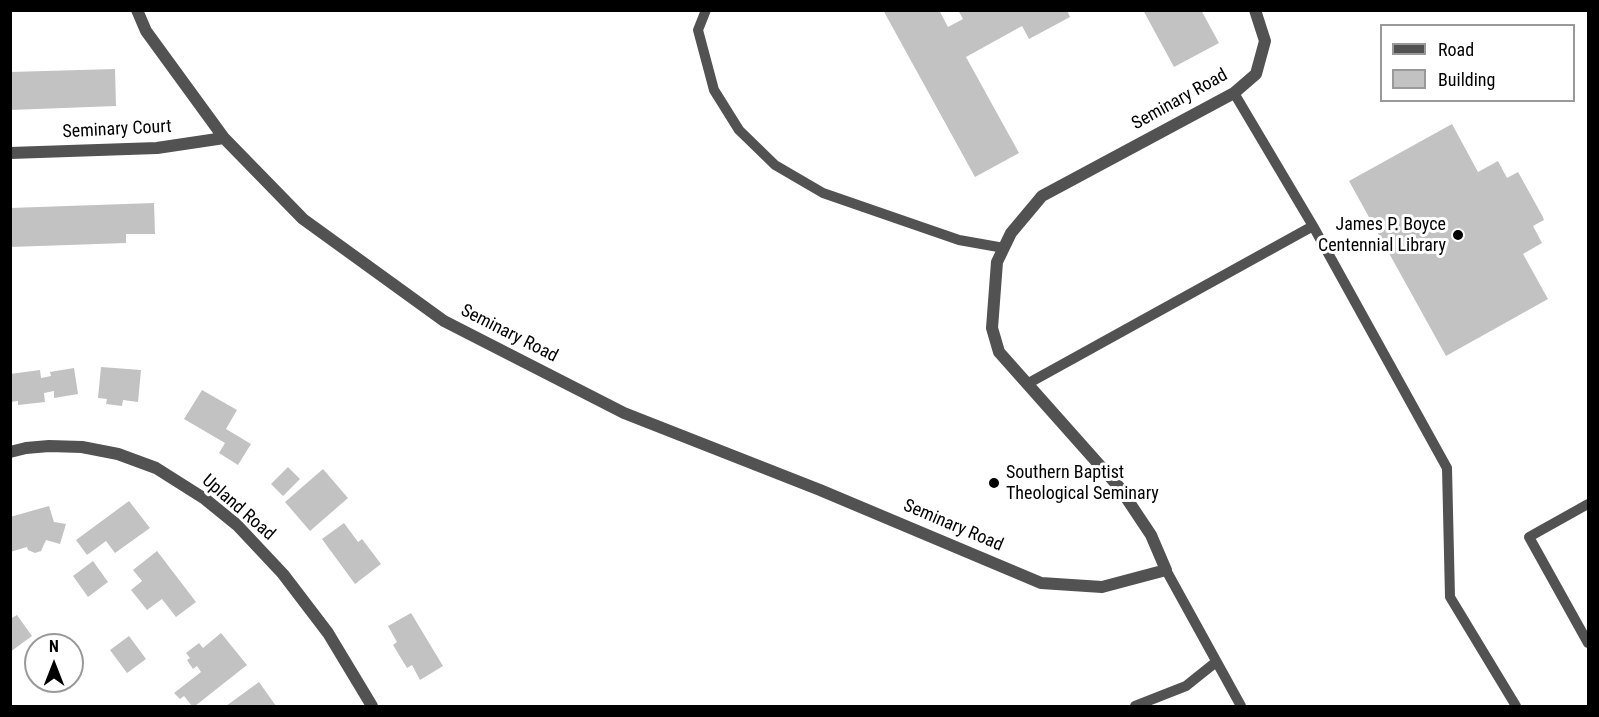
<!DOCTYPE html>
<html>
<head>
<meta charset="utf-8">
<style>
	body { margin:0 }
	#map { position:relative; width:1599px; height:717px; overflow:hidden; background:#fff; font-family:"Roboto Condensed",sans-serif }
	canvas { display:block }
	.frame { position:absolute; inset:0; border:12px solid #000; pointer-events:none }
	.legend { position:absolute; left:1380px; top:24px; width:195px; height:78px; box-sizing:border-box; background:#fff; border:2px solid #999; margin:0; padding:8px 10px; list-style:none; font-size:18px; color:#000 }
	.legend li { display:flex; align-items:center; gap:12px; height:30px }
	.legend b { width:30px; border:2px solid #999 }
	.north { position:absolute; left:24px; top:633px; width:60px; height:60px; box-sizing:border-box; background:#fff; border:2px solid #999; border-radius:50%; rotate:0deg; font-size:16px; font-weight:700; line-height:24px; text-align:center; color:#000 }
	.north::after { content:''; display:block; margin:auto; width:21px; height:27px; background:#000; clip-path:polygon(50% 0,100% 100%,50% 72%,0 100%) }
</style>
</head>
<body>
<div id="map">
<canvas width="1599" height="717"></canvas>
<div class="frame"></div>
<ul class="legend">
<li><b style="height:8px;background:#525252"></b>Road</li>
<li><b style="height:16px;background:#c2c2c2"></b>Building</li>
</ul>
<div class="north">N</div>
</div>
<script>
const ctx = document.querySelector('canvas').getContext('2d');
ctx.lineJoin = 'round';
function fillPath(path, color) { ctx.fillStyle = color; ctx.fill(path, 'evenodd'); }
const toPath = rows => new Path2D(rows.map(r => 'M' + r).join(''));
function trace(path, color, width, dash) { ctx.strokeStyle = color; ctx.lineWidth = width; ctx.lineCap = dash ? 'butt' : 'round'; ctx.setLineDash(dash || []); ctx.stroke(path); }
function drawText(font, color, halo, rows, align = 'center') {
  ctx.font = font + ' "Roboto Condensed",sans-serif'; ctx.lineWidth = 6; ctx.setLineDash([]); ctx.textBaseline = 'middle'; ctx.strokeStyle = halo; ctx.fillStyle = color; for (const [text, x, y, turn = 0] of rows) {
    ctx.save(); ctx.translate(x, y); ctx.rotate((+turn || 0) * Math.PI / 180); ctx.textAlign = isNaN(turn) ? turn : align; if (halo) ctx.strokeText(text, 0, 0); ctx.fillText(text, 0, 0); ctx.restore();
  }
}
const building = toPath([
	[883,10,939,10,948,27,963,19,958,10,1067,10,1070,17,1029,39,1022,26,966,57,1019,153,975,177],
	[1143,10,1201,10,1219,43,1174,67],
	[115,69,116,106,10,110,10,72],
	[1452,124,1478,172,1498,161,1507,178,1518,172,1543,217,1544,220,1533,226,1542,243,1523,254,1548,299,1446,356,1349,181],
	[154,203,155,234,126,234,126,243,10,247,10,208],
	[101,367,141,370,138,402,123,400,122,406,106,404,107,399,98,398],
	[74,368,78,394,54,398,54,391,44,393,45,402,18,405,18,401,10,402,10,374,40,370,41,378,51,376,50,372],
	[202,390,237,410,226,429,251,444,238,465,219,453,225,443,184,419],
	[288,467,300,479,283,496,271,484],
	[323,469,348,498,310,531,285,502],
	[129,501,150,528,115,553,106,541,87,555,76,540],
	[49,506,54,522,66,524,60,544,46,540,41,551,35,553,28,550,27,547,10,552,10,517],
	[344,523,358,542,362,539,381,564,355,584,322,539],
	[157,551,196,602,176,617,162,599,147,610,131,590,142,581,133,570],
	[93,561,108,582,88,597,73,576],
	[411,613,443,666,420,680,412,665,407,668,393,645,397,642,388,626],
	[17,615,32,636,10,652,10,619],
	[221,633,247,665,195,706,192,706,184,696,180,699,174,693,201,672,197,666,193,669,187,660,190,658,186,653,199,643,203,648],
	[129,636,146,659,127,673,110,650],
	[43,681,66,681,51,692],
	[259,682,276,706,226,706]
]);
const lane = toPath([
	[706,10,698,30,714,90,739,130,775,165,823,193,959,240,1004,248],
	[1234,93,1313,226,1447,468,1450,597,1516,706],
	[1027,384,1313,226],
	[1588,504,1529,537,1588,643],
	[1166,570,1241,706],
	[1135,706,1186,686,1216,662]
]);
const street = toPath([
	[137,10,146,31,224,138,303,219,444,321,624,413,820,490,1041,583,1102,587,1166,570,1151,535,1119,487,999,352,992,328,997,262,1011,233,1042,196,1234,93,1256,74,1265,41,1255,10],
	[10,153,157,148,224,138],
	[10,452,26,448,49,446,82,447,118,454,156,468,205,499,237,525,283,574,328,633,372,706]
]);
const markers = [
	[1458,235,6,"#000"],
	[994,483,6,"#000"]
];
const streetNames = [
	["Seminary Road",1180,100,-29],
	["Seminary Court",117,130,-3],
	["Seminary Road",509,334,27],
	["Upland Road",238,508,41],
	["Seminary Road",953,526,23]
];
const poiNames = [
	["James P. Boyce",1446,225],
	["Centennial Library",1446,246],
	["Southern Baptist",1006,473,"left"],
	["Theological Seminary",1006,494,"left"]
];
fillPath(building, '#c2c2c2');
trace(lane, '#525252', 10);
trace(street, '#525252', 12);
for (const [x, y, r, color] of markers) { const dot = new Path2D(); dot.arc(x, y, r, 0, 2 * Math.PI); ctx.fillStyle = color; ctx.fill(dot); trace(dot, '#fff', 2); }
drawText('18px', '#000', '#fff', streetNames);
drawText('18px', '#000', '#fff', poiNames, 'right');
</script>
</body>
</html>
